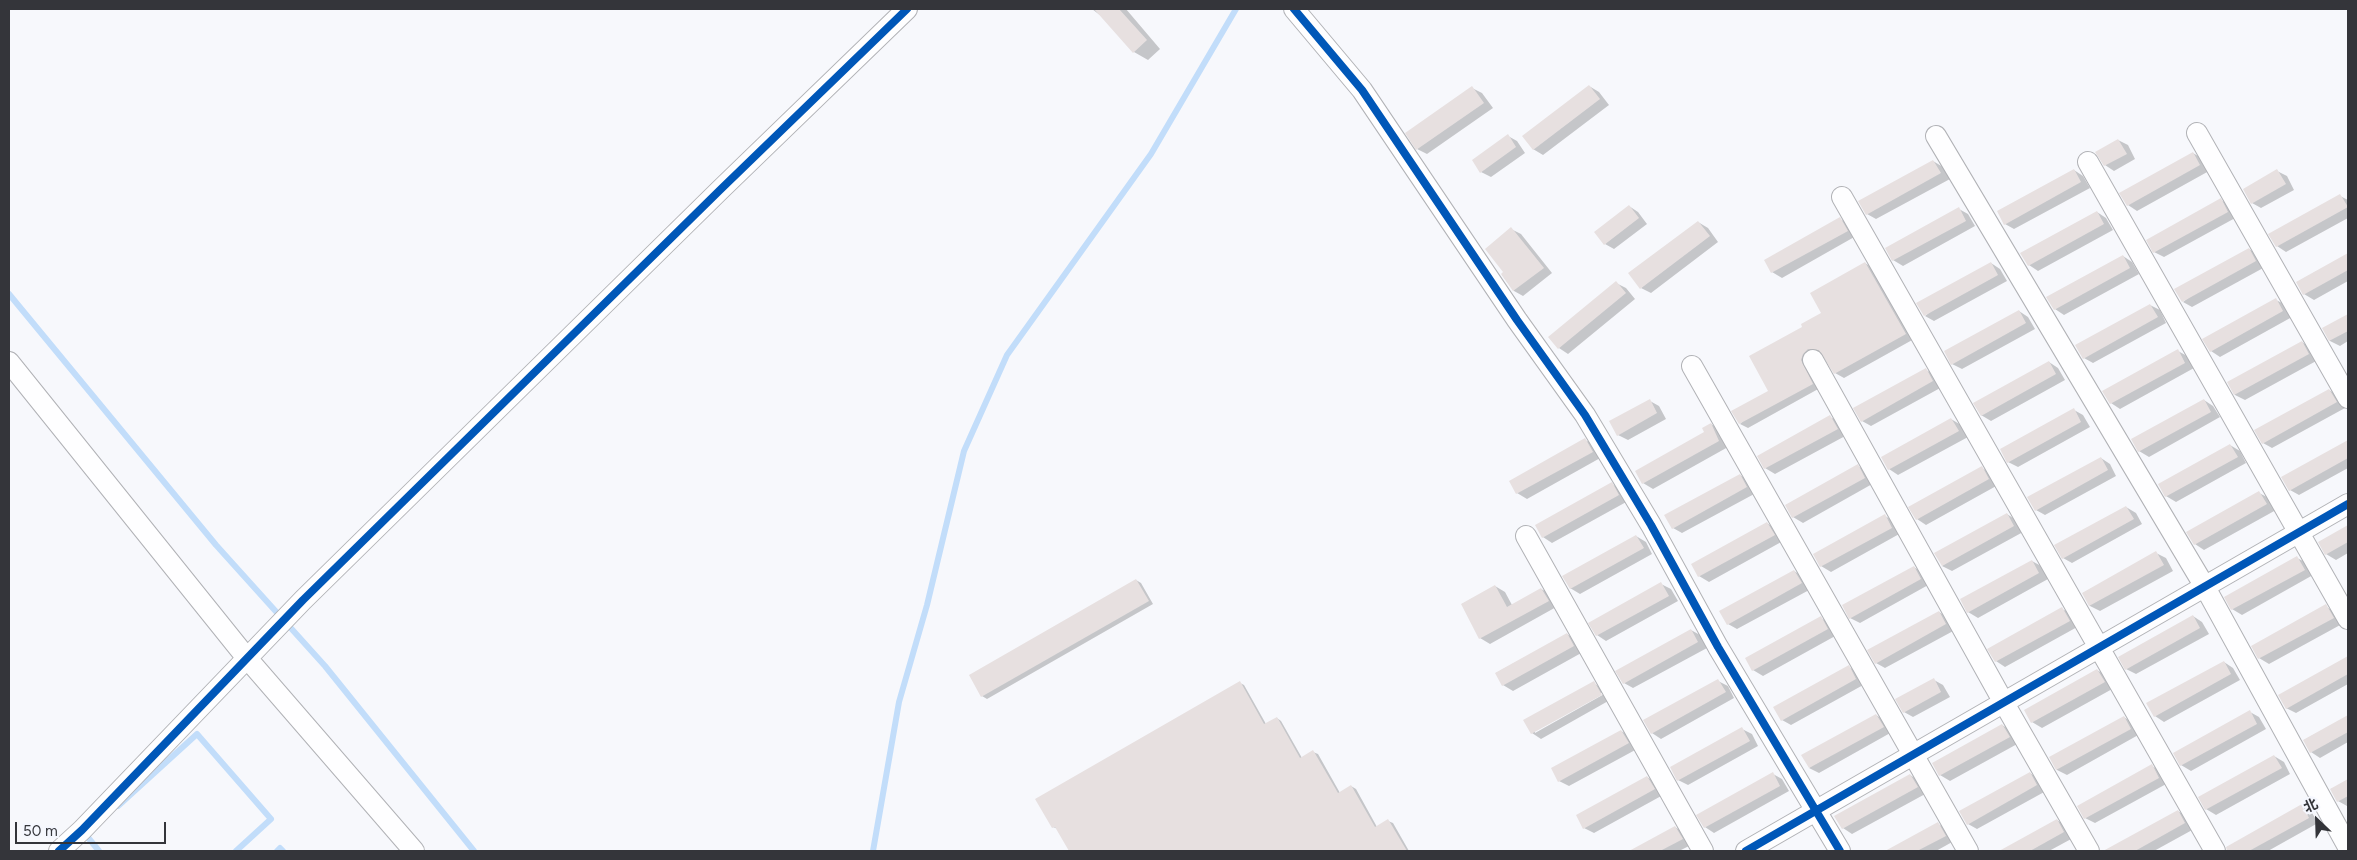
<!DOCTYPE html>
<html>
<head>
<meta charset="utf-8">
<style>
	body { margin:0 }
	#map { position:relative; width:2357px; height:860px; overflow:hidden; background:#f7f8fc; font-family:Figtree,"Noto Sans SC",sans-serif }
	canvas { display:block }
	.frame { position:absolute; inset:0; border:10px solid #34353a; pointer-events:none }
	.north { position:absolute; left:2292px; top:795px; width:50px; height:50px; -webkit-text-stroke:4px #f5f7fe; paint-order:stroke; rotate:336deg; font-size:14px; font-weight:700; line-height:20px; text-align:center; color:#34353a }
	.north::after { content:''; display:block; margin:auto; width:18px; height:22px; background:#34353a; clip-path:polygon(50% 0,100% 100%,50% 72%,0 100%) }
	.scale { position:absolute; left:15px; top:822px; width:151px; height:22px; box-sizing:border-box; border:2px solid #34353a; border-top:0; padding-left:6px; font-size:15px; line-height:18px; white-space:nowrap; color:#34353a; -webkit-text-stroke:4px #f5f7fe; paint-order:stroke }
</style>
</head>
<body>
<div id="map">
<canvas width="2357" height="860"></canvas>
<div class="frame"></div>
<div class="north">北</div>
<div class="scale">50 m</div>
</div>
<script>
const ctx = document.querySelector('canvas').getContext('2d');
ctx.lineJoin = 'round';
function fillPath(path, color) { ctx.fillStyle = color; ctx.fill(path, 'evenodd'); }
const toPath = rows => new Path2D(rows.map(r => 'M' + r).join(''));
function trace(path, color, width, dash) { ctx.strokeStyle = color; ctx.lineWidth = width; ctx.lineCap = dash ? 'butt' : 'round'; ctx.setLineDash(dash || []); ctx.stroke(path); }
const shadow = toPath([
	[1092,9,1126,9,1160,49,1148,60,1134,52,1105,19],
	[1589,86,1599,92,1609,105,1543,155,1533,149],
	[1472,88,1482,93,1493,108,1427,154,1417,149],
	[1508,136,1517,141,1525,153,1491,177,1481,172],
	[2118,140,2128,145,2135,159,2114,171,2105,165],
	[2193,153,2203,159,2209,171,2137,211,2128,205],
	[1933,161,1943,167,1950,179,1876,219,1867,214],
	[2074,170,2083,176,2090,188,2014,229,2005,224],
	[2277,171,2287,176,2294,190,2261,208,2252,203],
	[2340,196,2348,200,2348,218,2286,252,2277,246],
	[2221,200,2230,205,2237,217,2164,257,2154,252],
	[1629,206,1638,212,1647,224,1614,249,1605,244],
	[1959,209,1968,214,1975,226,1903,266,1893,260],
	[2097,212,2106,218,2113,230,2038,271,2029,265],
	[1840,219,1849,224,1856,236,1782,278,1772,272],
	[1698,222,1708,228,1718,242,1651,293,1641,288],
	[1511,229,1521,234,1552,273,1523,296,1514,291,1502,275,1505,273],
	[2249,249,2258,255,2265,267,2192,307,2183,302],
	[2348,254,2348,281,2314,300,2304,294,2297,282],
	[2123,256,2132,262,2139,274,2064,315,2055,309],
	[1865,263,1873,268,1914,339,1844,378,1835,373,1823,354,1816,353,1820,388,1748,428,1740,424,1770,392,1804,327,1823,313],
	[1991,263,2000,269,2007,281,1934,321,1925,316],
	[1616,283,1626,288,1635,299,1568,354,1559,348,1550,337],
	[2276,300,2286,305,2292,317,2220,357,2211,351],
	[2150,305,2160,310,2166,323,2093,363,2084,358],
	[2019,311,2028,317,2035,329,1962,369,1952,364],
	[2348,315,2348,341,2340,346,2330,341,2324,329],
	[2302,342,2311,348,2318,360,2245,400,2235,395,2229,382],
	[2178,351,2187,356,2194,368,2120,409,2111,403],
	[2049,362,2058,368,2065,380,1991,421,1981,415],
	[1926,370,1935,375,1942,387,1871,426,1862,421],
	[2329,390,2339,396,2345,408,2272,448,2263,443],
	[2204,400,2213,406,2220,417,2149,457,2139,451,2132,440],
	[1650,401,1659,406,1666,419,1628,440,1618,435],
	[2074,410,2083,415,2090,427,2018,467,2008,462],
	[1830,417,1840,422,1847,435,1775,474,1765,468,1759,457],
	[1951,419,1961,425,1968,437,1898,475,1889,469],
	[1711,424,1720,430,1728,447,1653,489,1643,483,1706,433],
	[1585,440,1595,445,1602,457,1527,499,1517,493],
	[2348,442,2348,468,2299,495,2290,490,2283,478],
	[2230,445,2240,451,2246,463,2176,502,2166,496,2159,485],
	[2101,458,2110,464,2116,476,2045,515,2036,510],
	[1858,466,1867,471,1874,483,1803,523,1793,517,1786,505],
	[1982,468,1991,473,1998,485,1926,525,1917,519],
	[1740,475,1749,481,1756,493,1682,533,1673,528],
	[1612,484,1621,489,1628,501,1552,543,1543,537],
	[2259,493,2269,498,2276,510,2204,550,2195,544],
	[2126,507,2136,513,2142,524,2072,563,2063,558],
	[2007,514,2016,520,2023,532,1952,571,1942,566],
	[1885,516,1894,521,1901,533,1831,572,1821,566,1814,555],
	[1767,523,1776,529,1783,541,1709,582,1699,576],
	[2348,527,2348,553,2336,560,2326,554,2320,542],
	[1636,536,1646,542,1652,554,1580,594,1570,588],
	[2156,553,2166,558,2173,571,2100,611,2090,606,2083,593],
	[2297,558,2307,563,2313,575,2242,615,2232,609,2226,597],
	[2032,561,2041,566,2048,579,1978,618,1968,612],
	[1914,567,1923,573,1930,584,1860,623,1850,618],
	[1794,571,1804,577,1811,589,1737,629,1728,624],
	[1136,580,1141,583,1153,604,987,699,982,696],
	[1661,584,1671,589,1678,601,1606,641,1597,635],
	[1495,586,1505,592,1512,605,1541,589,1551,594,1558,606,1490,644,1480,638,1462,604],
	[2325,606,2335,612,2342,624,2269,664,2259,658,2253,647],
	[2062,609,2072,614,2079,626,2005,667,1996,661],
	[1939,612,1949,618,1955,630,1885,668,1876,663],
	[2193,616,2202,622,2209,634,2136,674,2126,669],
	[1821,618,1830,623,1837,635,1763,676,1753,670,1747,658],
	[1691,630,1700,635,1707,648,1633,688,1624,683],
	[1567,634,1576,640,1583,652,1513,691,1503,685,1496,673],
	[2348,658,2348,684,2296,713,2286,708,2280,696],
	[2224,662,2233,668,2240,680,2164,722,2155,716],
	[1849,667,1858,672,1865,684,1791,725,1782,720],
	[2097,670,2107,676,2114,688,2042,728,2032,722,2026,710],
	[1934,680,1943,685,1950,697,1913,717,1904,712],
	[1718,681,1728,686,1734,698,1661,739,1652,733],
	[1240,683,1244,685,1266,724,1277,718,1281,721,1302,758,1313,752,1318,754,1340,793,1351,786,1356,789,1377,827,1388,821,1393,823,1409,851,1071,851,1058,829,1053,827],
	[1594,683,1605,691,1535,730,1535,733,1606,693,1610,700,1541,739,1532,733,1525,721],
	[2250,712,2259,717,2266,729,2191,771,2181,765],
	[1876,715,1886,721,1892,732,1819,773,1809,768],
	[2348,716,2348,742,2320,758,2311,752,2304,740],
	[2124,717,2133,723,2140,734,2067,775,2057,770,2051,758],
	[2002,725,2012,731,2019,743,1950,781,1940,775],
	[1742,729,1752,734,1758,746,1688,785,1678,780],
	[1621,731,1631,736,1637,749,1569,786,1559,781],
	[2274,756,2284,762,2290,774,2216,815,2206,809,2200,797],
	[2152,766,2161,771,2168,783,2095,823,2085,818],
	[2030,773,2039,779,2046,791,1977,829,1968,824],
	[1773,774,1782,779,1789,791,1714,833,1705,827],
	[1910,775,1920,781,1927,793,1852,834,1843,828],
	[1647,777,1657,783,1663,795,1594,833,1584,828],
	[2348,780,2348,806,2347,806,2338,801,2331,789],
	[2302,806,2311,811,2318,823,2268,851,2230,851,2227,847],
	[2178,811,2187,817,2194,829,2154,851,2105,851],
	[2057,820,2066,826,2073,838,2049,851,2001,851],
	[1938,824,1947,829,1954,841,1936,851,1888,851],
	[1675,827,1685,833,1691,845,1679,851,1632,851]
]);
const stream = toPath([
	[9,294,216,545,325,666,474,851],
	[118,806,197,734,271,819,236,851],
	[89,833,86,835,99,851],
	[277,851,280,848,283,851],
	[873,851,899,702,927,605,964,451,1007,355,1151,154,1236,9]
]);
const building = toPath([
	[1094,9,1119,9,1147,40,1133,53],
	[1589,85,1600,99,1533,150,1522,136],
	[1472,86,1484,103,1416,150,1405,133],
	[1508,134,1516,147,1480,173,1472,160],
	[2118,139,2127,154,2104,166,2095,152],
	[2193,152,2200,165,2127,206,2119,193],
	[1933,160,1941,173,1866,215,1858,201],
	[2074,169,2081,182,2004,225,1997,211],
	[2277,169,2286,184,2251,204,2243,189],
	[2340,194,2348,207,2276,247,2268,234],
	[2221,198,2228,212,2153,253,2146,240],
	[1629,205,1639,218,1604,245,1594,232],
	[1959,207,1966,221,1892,261,1885,248],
	[2097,211,2104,224,2028,266,2020,253],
	[1840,217,1848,231,1771,273,1764,260],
	[1698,221,1710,236,1640,289,1628,273],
	[1511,227,1544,268,1513,291,1501,274,1503,272,1485,249],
	[2249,248,2256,261,2182,302,2174,289],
	[2348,253,2348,270,2303,295,2296,282],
	[2123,255,2130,268,2054,310,2046,297],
	[1865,262,1906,334,1834,374,1819,350,1808,349,1803,354,1801,360,1813,384,1739,424,1731,411,1768,391,1749,356,1802,327,1801,324,1821,313,1810,293],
	[1991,262,1998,275,1924,316,1916,303],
	[1616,281,1626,293,1558,349,1548,337],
	[2276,298,2283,311,2210,352,2202,339],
	[2150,304,2158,317,2083,359,2075,345],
	[2019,310,2026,323,1951,365,1944,351],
	[2348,314,2348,331,2329,341,2322,328],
	[2302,341,2309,354,2234,395,2227,382],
	[2178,349,2185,363,2110,404,2102,391],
	[2049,361,2056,374,1981,416,1973,403],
	[1926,368,1933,381,1861,422,1853,408],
	[2329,389,2337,402,2262,444,2254,430],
	[1650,399,1657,413,1617,436,1609,421],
	[2204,399,2211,412,2138,452,2131,439],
	[2074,408,2081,422,2007,463,2000,449],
	[1830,415,1838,429,1764,469,1757,456],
	[1951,418,1959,431,1888,470,1881,457],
	[1711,423,1719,441,1642,484,1635,471,1704,432,1702,428],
	[1585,438,1593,452,1516,494,1509,481],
	[2348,440,2348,458,2289,491,2281,477],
	[2230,444,2238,457,2165,497,2158,484],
	[2101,457,2108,470,2035,511,2027,497],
	[1858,464,1865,478,1792,518,1785,505],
	[1982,466,1989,479,1916,520,1908,507],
	[1740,474,1747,487,1672,529,1664,515],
	[1612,482,1619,495,1542,538,1535,525],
	[2259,491,2267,504,2194,545,2186,532],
	[2126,506,2134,519,2062,559,2054,545],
	[2007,513,2014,526,1942,566,1934,553],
	[1885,514,1892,528,1820,567,1813,554],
	[1767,522,1775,535,1698,577,1691,564],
	[2348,525,2348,542,2325,555,2318,542],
	[1636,535,1644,548,1570,589,1562,576],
	[2156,551,2164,565,2089,606,2082,593],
	[2297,556,2305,570,2231,610,2224,597],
	[2032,560,2039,573,1967,613,1960,599],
	[1914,566,1921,579,1849,619,1842,605],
	[1794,570,1802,583,1727,625,1719,611],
	[1136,579,1149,601,981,697,969,675],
	[1661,582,1669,596,1596,636,1588,623],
	[1495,585,1507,607,1541,588,1549,601,1479,639,1461,604],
	[2326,604,2334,618,2258,659,2251,646],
	[2062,607,2070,621,1995,662,1987,649],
	[1939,611,1946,624,1875,664,1867,650],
	[2193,615,2200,628,2125,670,2118,657],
	[1821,616,1828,629,1752,671,1745,658],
	[1691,629,1698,642,1623,684,1615,671],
	[1567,633,1574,646,1502,686,1495,673],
	[2348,656,2348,674,2286,709,2278,695],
	[2224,661,2231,674,2154,717,2146,703],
	[1849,665,1856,679,1781,721,1773,707],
	[2097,669,2105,682,2031,723,2024,710],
	[1934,678,1941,692,1903,713,1895,699],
	[1718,679,1726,692,1651,734,1643,720],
	[1240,681,1264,724,1277,717,1300,758,1313,750,1338,793,1351,785,1375,827,1388,819,1407,851,1069,851,1055,827,1052,828,1035,799],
	[1594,681,1602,695,1531,734,1523,720],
	[2250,710,2257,724,2180,766,2173,753],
	[1876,714,1884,727,1809,768,1801,755],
	[2348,715,2348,732,2310,753,2303,740],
	[2124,716,2131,729,2056,770,2049,757],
	[2002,724,2010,737,1939,776,1932,763],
	[1742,727,1750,741,1677,781,1670,767],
	[1621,730,1629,743,1558,782,1551,768],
	[2274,755,2282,768,2205,810,2198,797],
	[2152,764,2159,778,2084,819,2077,806],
	[1773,772,1780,786,1704,828,1696,815],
	[2030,772,2037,785,1967,825,1959,811],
	[1910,774,1918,787,1842,829,1834,816],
	[1647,776,1655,789,1583,829,1576,815],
	[2348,779,2348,796,2337,802,2330,789],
	[2302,804,2309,818,2249,851,2227,851,2226,847],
	[2178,810,2185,823,2135,851,2103,851],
	[2057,819,2064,832,2030,851,1999,851],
	[1938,822,1946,836,1917,851,1885,851],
	[1675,826,1683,839,1660,851,1629,851]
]);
const minor = toPath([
	[1294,9,1362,90,1517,320,1585,415,1651,525,1718,647,1840,851],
	[2197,133,2348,398],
	[1936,136,2205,587,2348,847],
	[2088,162,2348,619],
	[1842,197,2215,851],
	[1813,360,2004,703,2089,851],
	[9,362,246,657,414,851],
	[1692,366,1968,851],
	[1526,536,1703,851],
	[59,851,82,830,303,600,720,190,907,9],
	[1746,851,2348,504]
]);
const cycleway = toPath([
	[1294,9,1362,90,1517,320,1585,415,1651,525,1718,647,1840,851],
	[59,851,82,830,303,600,720,190,907,9],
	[1746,851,2348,504]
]);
fillPath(shadow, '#0003');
trace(stream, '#c2ddfa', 6);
fillPath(building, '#e7e0e0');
trace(minor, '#b1b2b6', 22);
trace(minor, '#fefeff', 20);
trace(cycleway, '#0057b8', 8);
</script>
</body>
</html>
